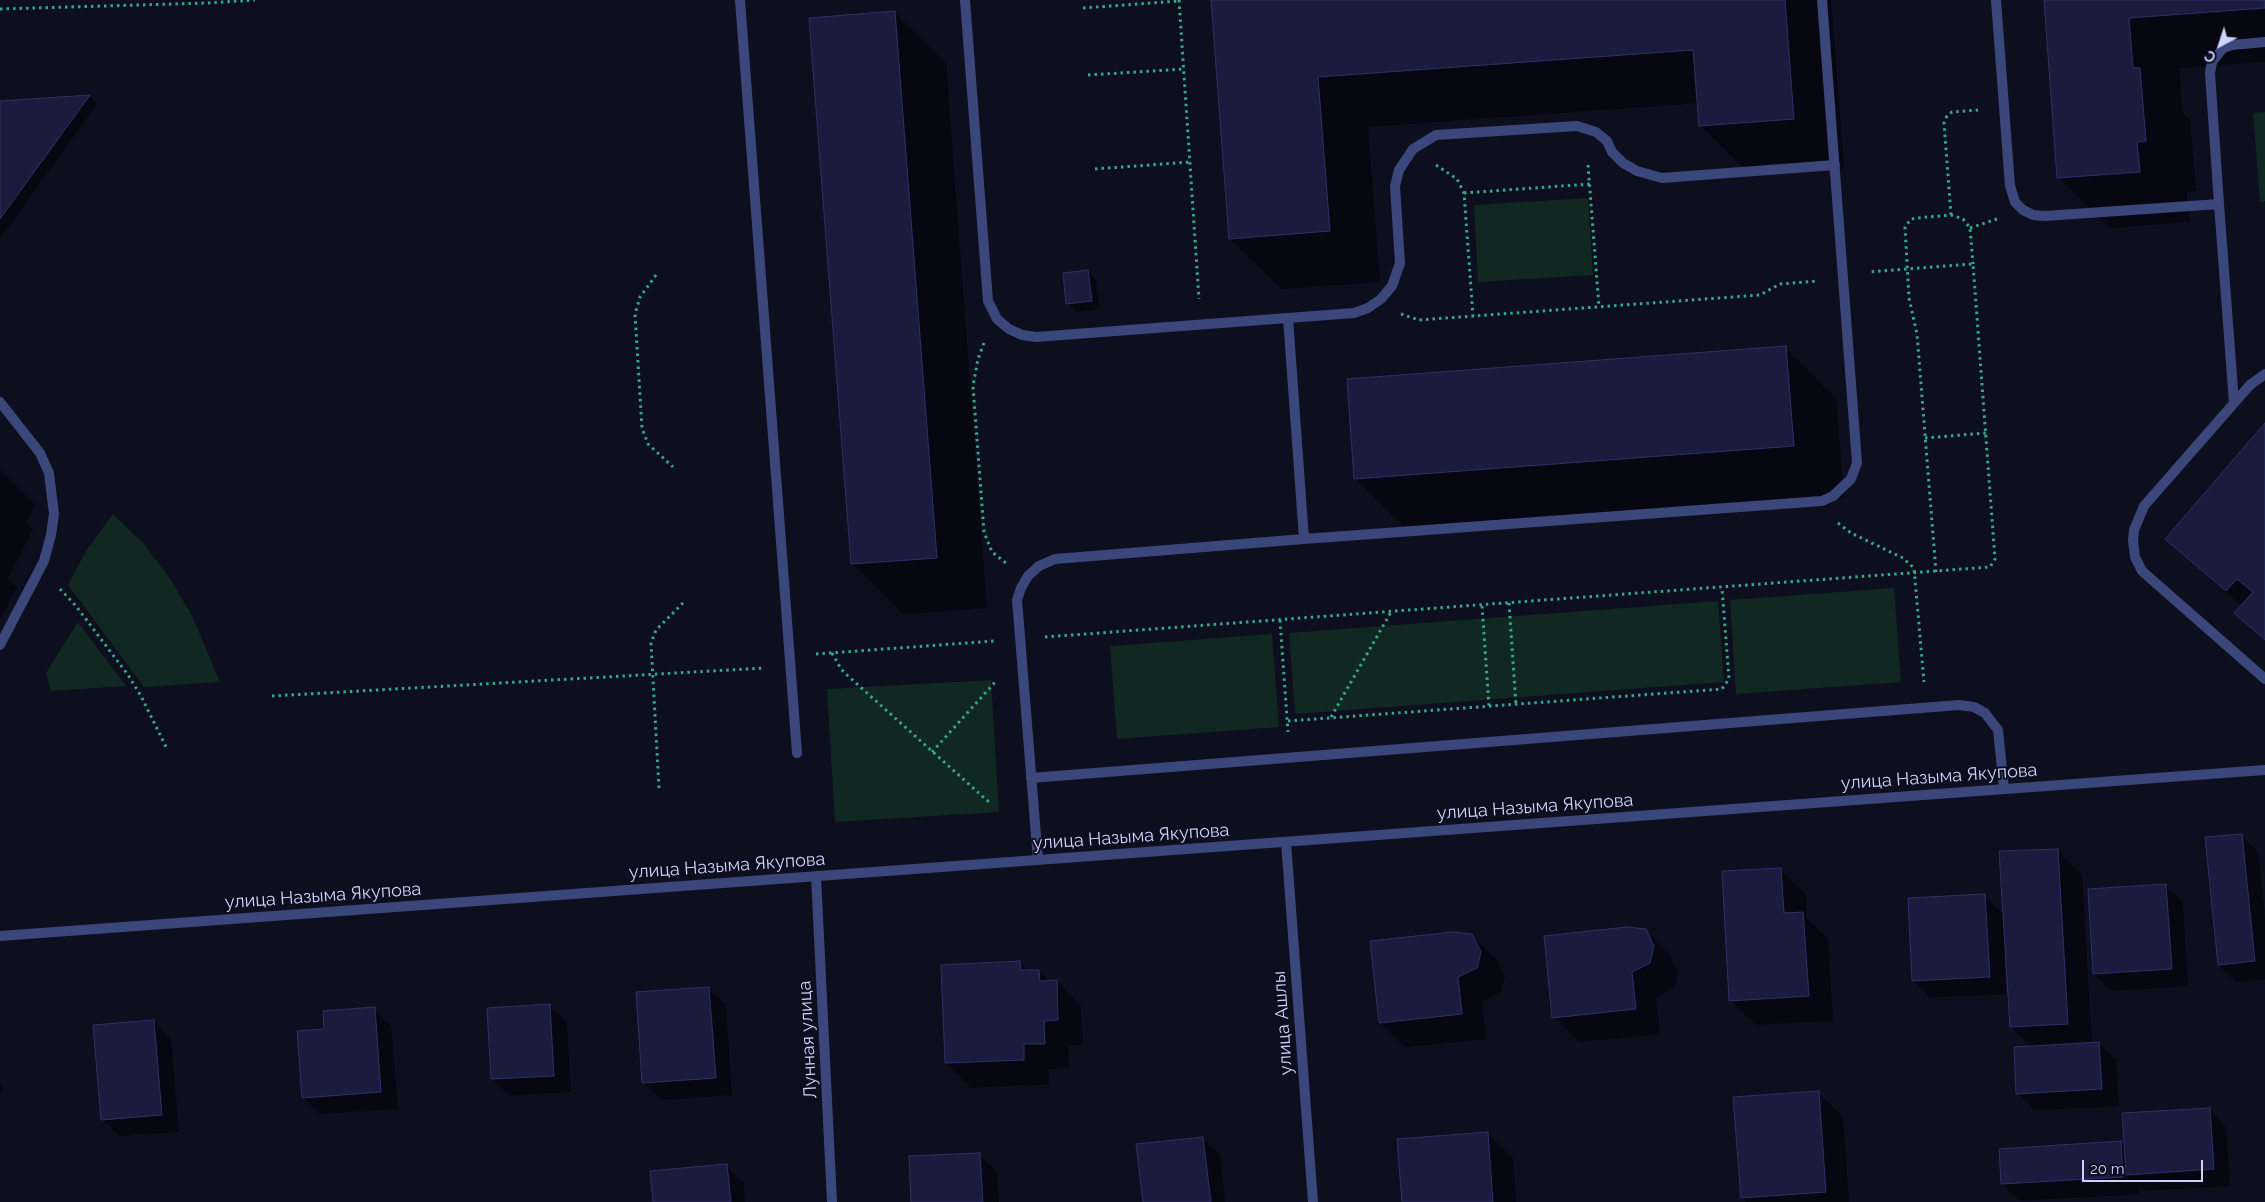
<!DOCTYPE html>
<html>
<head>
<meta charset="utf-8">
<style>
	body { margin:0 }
	#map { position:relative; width:2265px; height:1202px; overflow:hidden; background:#0d0e1e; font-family:Raleway,sans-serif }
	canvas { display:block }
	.north { position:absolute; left:2195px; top:20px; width:50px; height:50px; -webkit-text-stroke:4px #0d0e1e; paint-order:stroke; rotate:220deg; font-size:14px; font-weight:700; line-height:20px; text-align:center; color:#cdd3fc }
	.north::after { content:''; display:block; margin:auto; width:18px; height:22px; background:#cdd3fc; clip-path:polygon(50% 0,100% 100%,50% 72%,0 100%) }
	.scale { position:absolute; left:2082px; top:1160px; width:121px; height:22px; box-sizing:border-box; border:2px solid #cdd3fc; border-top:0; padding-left:6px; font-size:15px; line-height:18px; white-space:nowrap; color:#cdd3fc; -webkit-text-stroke:4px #0d0e1e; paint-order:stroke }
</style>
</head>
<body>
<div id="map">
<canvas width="2265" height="1202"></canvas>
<div class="north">С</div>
<div class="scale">20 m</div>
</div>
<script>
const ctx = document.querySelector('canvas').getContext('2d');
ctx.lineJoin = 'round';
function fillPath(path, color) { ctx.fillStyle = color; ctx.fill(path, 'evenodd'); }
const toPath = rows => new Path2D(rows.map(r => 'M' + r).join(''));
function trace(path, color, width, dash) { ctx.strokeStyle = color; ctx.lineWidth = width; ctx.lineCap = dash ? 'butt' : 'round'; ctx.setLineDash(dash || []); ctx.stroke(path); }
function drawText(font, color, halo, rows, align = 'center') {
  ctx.font = font + ' Raleway,sans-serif'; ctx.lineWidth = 4; ctx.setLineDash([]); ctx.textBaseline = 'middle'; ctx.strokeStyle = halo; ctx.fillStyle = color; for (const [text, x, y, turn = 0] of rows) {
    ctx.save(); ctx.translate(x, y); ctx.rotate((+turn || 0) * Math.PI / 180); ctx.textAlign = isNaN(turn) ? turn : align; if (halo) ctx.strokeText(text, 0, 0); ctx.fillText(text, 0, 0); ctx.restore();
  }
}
const green = toPath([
	[2265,112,2265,201,2260,202,2253,113],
	[1588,198,1593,275,1478,282,1474,205],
	[113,514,144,544,171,580,192,616,220,682,144,687,68,585,86,551],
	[1894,588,1901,682,1736,694,1730,600],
	[1718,601,1724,682,1295,714,1289,633],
	[78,622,126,686,51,691,46,673],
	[1272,634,1279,727,1117,739,1110,646],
	[991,680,999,812,835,822,827,689]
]);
const shadow = toPath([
	[1212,0,1831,0,1844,169,1751,176,1700,125,1699,103,1368,127,1380,282,1281,289,1230,239],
	[2045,0,2265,0,2265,62,2179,68,2182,112,2190,120,2196,191,2187,192,2190,222,2109,228,2059,178],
	[895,13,946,63,987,608,903,614,852,563],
	[89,96,97,104,0,239,0,102],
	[1088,271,1096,280,1100,309,1076,312,1068,303],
	[1785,348,1836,398,1844,497,1406,529,1355,478],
	[2265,425,2265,641,2236,613,2242,606,2167,539],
	[0,470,35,505,26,522,33,529,8,578,17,587,0,619],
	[2241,835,2258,852,2265,916,2265,979,2236,982,2219,965],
	[2057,850,2082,875,2092,1044,2099,1043,2116,1060,2119,1106,2035,1110,2018,1093,2031,1047,2011,1027,2007,953,2004,954,2006,994,1930,997,1913,980,1985,896,2004,915],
	[1781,870,1806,895,1807,918,1828,939,1833,1021,1756,1025,1730,1000],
	[2165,885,2183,902,2188,986,2111,991,2094,974],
	[1645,930,1670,956,1678,972,1675,988,1656,997,1660,1034,1579,1042,1554,1017],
	[1472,935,1497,960,1505,977,1501,992,1482,1002,1486,1039,1405,1047,1380,1022],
	[1020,963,1028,971,1039,971,1049,981,1056,981,1081,1006,1083,1045,1068,1046,1069,1068,1048,1069,1049,1084,971,1088,946,1063],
	[708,988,726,1005,732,1095,661,1100,644,1083],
	[549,1005,567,1022,571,1092,510,1096,492,1079],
	[374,1009,391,1026,398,1109,320,1114,303,1097,326,1030],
	[153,1021,171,1039,179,1132,119,1136,102,1119],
	[0,1084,4,1088,0,1096],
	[1818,1092,1843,1117,1849,1202,1746,1202,1742,1197],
	[2209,1109,2226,1127,2230,1186,2145,1191,2139,1186,2140,1194,2020,1201,2002,1184,2121,1142,2126,1148],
	[1488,1134,1513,1159,1516,1202,1403,1202],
	[1202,1138,1220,1155,1225,1202,1145,1202],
	[980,1155,997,1172,999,1202,913,1202],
	[726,1166,744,1183,745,1202,654,1202]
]);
const building = toPath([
	[1211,0,1785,0,1794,119,1699,126,1693,50,1318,77,1330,231,1229,239,1211,0],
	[2044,0,2265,0,2265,8,2129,18,2133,68,2140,68,2146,141,2137,142,2140,172,2057,178,2044,0],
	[895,11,937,558,851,564,809,18,895,11],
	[90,95,0,219,0,101,90,95],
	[1088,270,1092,301,1066,304,1063,273,1088,270],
	[1786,346,1794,446,1354,479,1347,379,1786,346],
	[2265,423,2265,640,2234,613,2253,592,2237,579,2226,591,2165,539,2265,423],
	[2242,834,2255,961,2218,965,2205,837,2242,834],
	[2058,849,2068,1024,2010,1027,1999,851,2058,849],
	[1781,868,1784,913,1803,912,1809,996,1729,1001,1722,871,1781,868],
	[2166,884,2172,969,2093,974,2088,889,2166,884],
	[1985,894,1990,977,1912,981,1908,898,1985,894],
	[1627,927,1646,929,1654,946,1650,963,1632,972,1636,1009,1552,1018,1544,936,1627,927],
	[1453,932,1472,934,1481,952,1477,968,1458,977,1462,1014,1379,1023,1370,941,1453,932],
	[1020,961,1021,970,1039,970,1040,981,1057,980,1058,1020,1044,1021,1045,1044,1024,1044,1024,1060,945,1063,941,965,1020,961],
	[709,987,716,1078,642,1083,636,992,709,987],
	[550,1004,554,1076,491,1079,487,1008,550,1004],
	[375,1007,381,1092,302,1098,297,1031,324,1029,323,1011,375,1007],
	[154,1020,162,1115,101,1120,93,1025,154,1020],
	[2099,1042,2102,1089,2016,1094,2014,1047,2099,1042],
	[1819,1091,1826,1192,1741,1198,1733,1097,1819,1091],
	[2210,1108,2214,1169,2126,1175,2122,1113,2210,1108],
	[1488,1132,1493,1202,1402,1202,1397,1139,1488,1132],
	[1203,1137,1211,1202,1143,1202,1136,1144,1203,1137],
	[2121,1141,2123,1177,2001,1184,1999,1149,2121,1141],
	[980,1153,983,1202,911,1202,909,1156,980,1153],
	[727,1164,731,1202,653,1202,650,1171,727,1164]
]);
const path = toPath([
	[1179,0,1199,299],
	[1083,8,1179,1],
	[0,9,208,3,255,0],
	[1088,75,1184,69],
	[1436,165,1457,179,1464,193,1473,316],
	[1588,165,1599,307],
	[1095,169,1190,162],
	[1464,193,1590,184],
	[1951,215,1944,123,1947,116,1952,112,1978,110],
	[1970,228,1997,219],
	[656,275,640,297,635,314,642,428,648,444,673,467],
	[1401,314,1419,320,1760,295,1780,284,1817,281],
	[984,343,978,359,973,386,984,532,992,552,1006,563],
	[1925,438,1986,433],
	[1838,523,1851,533,1903,558,1914,568,1924,682],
	[1936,572,1917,334,1909,298,1905,227,1911,219,1917,218,1951,215,1963,219,1970,228,1973,264],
	[60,589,76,606,128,675,141,696,167,749],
	[1509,603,1516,705],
	[1482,606,1489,706],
	[1280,620,1288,732],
	[1045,637,1990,567,1995,559,1973,264,1868,272],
	[832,653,841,669,847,675,991,804],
	[816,654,994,641],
	[272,696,764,668],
	[1331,717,1391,612],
	[1288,721,1722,689,1729,679,1722,588],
	[932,752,997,680],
	[659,788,651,643,656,630,683,603]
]);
const service = toPath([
	[740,0,797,753],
	[965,0,988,301,997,319,1009,329,1022,335,1036,337,1354,313,1368,308,1381,299,1392,286,1400,263,1395,186,1399,170,1413,149,1436,135,1577,126,1596,132,1607,141,1612,152,1623,163,1637,171,1662,178,1835,165],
	[1996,0,2010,186,2015,202,2023,210,2033,215,2045,216,2219,204,2210,73,2212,62,2223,48,2232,45,2265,42],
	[2219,204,2234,403],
	[1288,318,1304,539,1822,501,1833,496,1851,479,1857,463,1822,0],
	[2265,374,2250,385,2144,506,2134,530,2133,541,2135,557,2142,571,2265,679],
	[0,402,40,453,49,473,54,514,51,535,44,561,0,645],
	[1031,778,1959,705,1974,707,1985,713,1998,730,2004,789],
	[1038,860,1017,600,1021,588,1028,576,1039,566,1055,559,1304,539]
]);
const minor = toPath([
	[1286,842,1313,1202],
	[816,876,832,1202],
	[0,936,2265,770]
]);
const streetNames = [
	["улица Назыма Якупова",1939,777,-4],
	["улица Назыма Якупова",1535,807,-4],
	["улица Назыма Якупова",1131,837,-4],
	["улица Назыма Якупова",727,866,-4],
	["улица Назыма Якупова",323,896,-4],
	["улица Ашлы",1283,1023,-94],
	["Лунная улица",808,1040,-93]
];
fillPath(green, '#112721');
fillPath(shadow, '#0007');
fillPath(building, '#1b1c3d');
trace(building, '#2e3068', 1);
trace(path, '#35a887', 3, [2.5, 4]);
trace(service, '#3b477a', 10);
trace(minor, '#3b477a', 10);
drawText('18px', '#cdd3fc', '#0d0e1e', streetNames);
</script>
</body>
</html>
